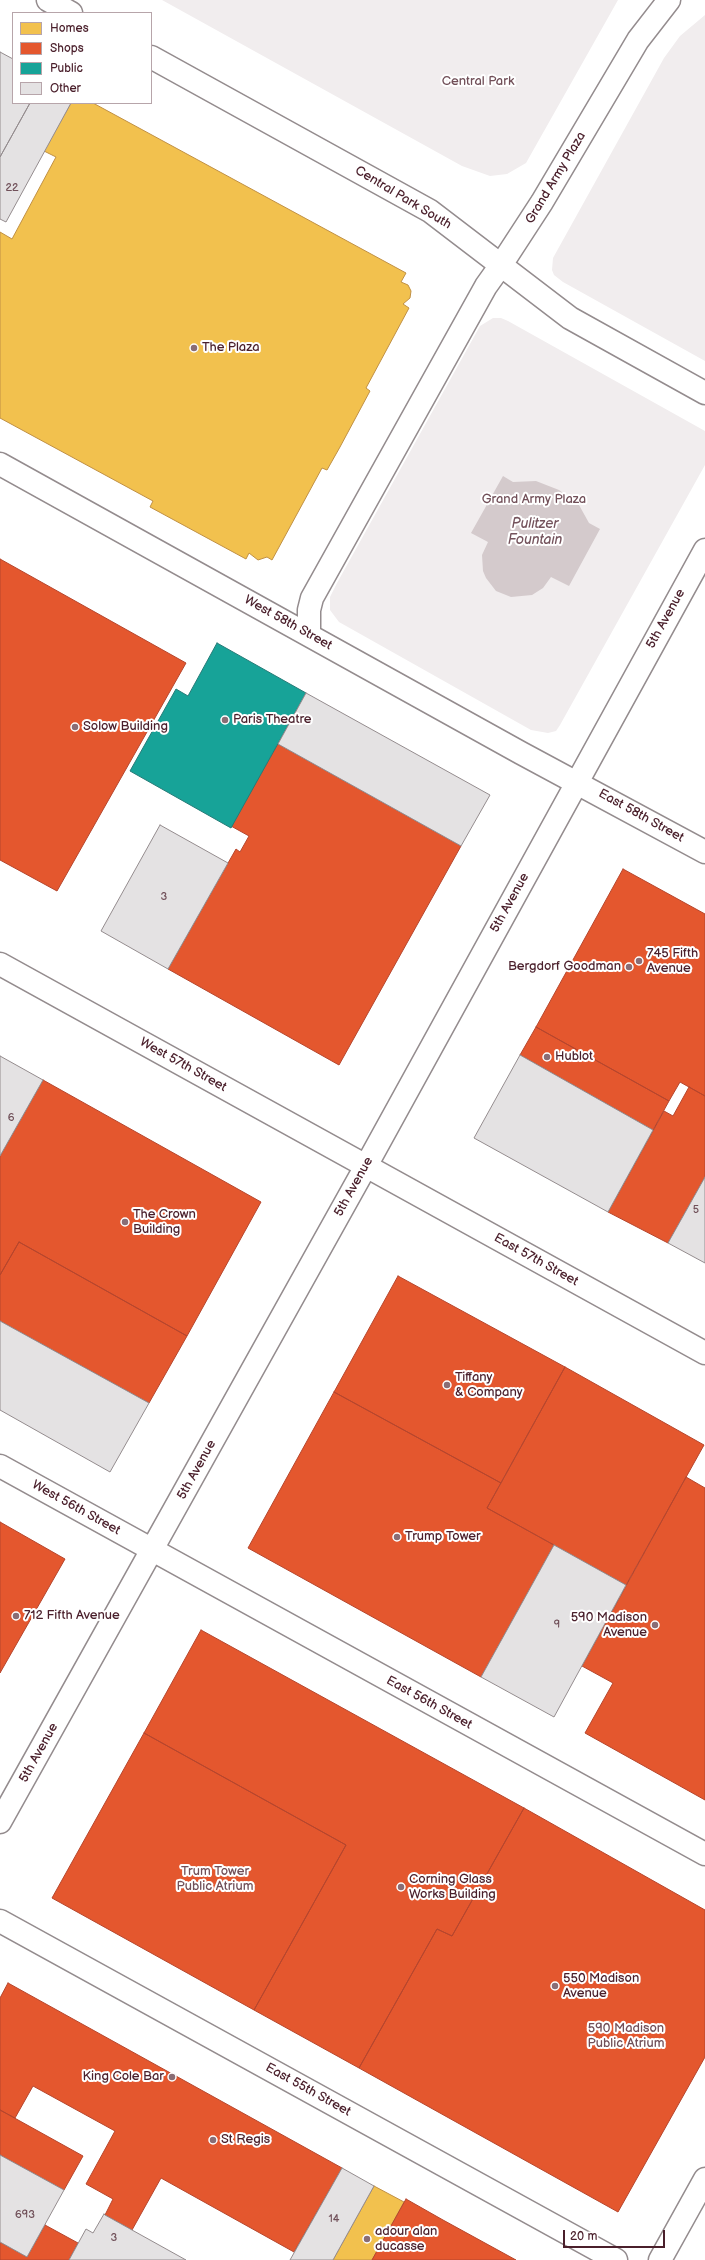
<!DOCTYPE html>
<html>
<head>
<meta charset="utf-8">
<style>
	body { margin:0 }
	#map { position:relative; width:705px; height:2260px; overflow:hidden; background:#fff; font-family:"Balsamiq Sans",sans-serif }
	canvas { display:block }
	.legend { position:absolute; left:12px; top:12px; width:140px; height:92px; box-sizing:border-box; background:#fff; border:1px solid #b7a5aa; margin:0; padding:5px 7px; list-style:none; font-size:12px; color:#4a1f2b }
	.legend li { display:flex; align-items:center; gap:8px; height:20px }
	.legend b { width:20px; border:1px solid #b7a5aa }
	.scale { position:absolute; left:563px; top:2230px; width:102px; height:18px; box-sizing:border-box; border:2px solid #4a1f2b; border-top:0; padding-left:5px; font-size:12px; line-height:14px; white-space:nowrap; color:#4a1f2b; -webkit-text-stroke:3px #fff; paint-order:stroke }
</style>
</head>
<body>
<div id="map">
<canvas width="705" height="2260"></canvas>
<ul class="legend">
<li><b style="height:11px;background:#f2c14e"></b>Homes</li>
<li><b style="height:11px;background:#e4572e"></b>Shops</li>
<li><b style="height:11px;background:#17a398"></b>Public</li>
<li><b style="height:11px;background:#e4e2e3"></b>Other</li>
</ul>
<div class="scale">20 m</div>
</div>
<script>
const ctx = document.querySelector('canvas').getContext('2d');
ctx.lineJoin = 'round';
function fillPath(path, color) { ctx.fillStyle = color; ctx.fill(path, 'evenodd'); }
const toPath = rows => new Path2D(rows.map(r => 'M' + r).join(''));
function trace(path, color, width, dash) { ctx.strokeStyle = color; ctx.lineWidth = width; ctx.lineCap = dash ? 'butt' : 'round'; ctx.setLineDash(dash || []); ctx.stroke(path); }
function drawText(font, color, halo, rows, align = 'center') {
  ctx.font = font + ' "Balsamiq Sans",sans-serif'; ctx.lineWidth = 4; ctx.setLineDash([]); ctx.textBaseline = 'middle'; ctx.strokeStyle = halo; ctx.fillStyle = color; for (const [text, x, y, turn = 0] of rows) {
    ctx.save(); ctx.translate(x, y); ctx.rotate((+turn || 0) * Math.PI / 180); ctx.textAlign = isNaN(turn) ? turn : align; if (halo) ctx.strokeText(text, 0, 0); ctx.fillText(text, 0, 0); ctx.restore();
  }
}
const built = toPath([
	[162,0,618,0,526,163,507,174,490,176,462,166],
	[705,15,705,361,563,282,554,275,552,270,553,258,664,58,680,36],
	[493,318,501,318,508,321,705,431,705,465,560,725,556,731,548,733,531,730,339,622,330,610,330,597,337,583,480,326]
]);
const water = toPath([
	[503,476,513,482,536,481,559,490,579,505,589,523,600,529,569,586,551,577,543,588,532,595,511,597,496,591,486,578,483,571,482,555,488,542,471,533]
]);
const homes = toPath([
	[71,103,93,103,406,273,401,282,408,285,411,291,410,298,403,304,409,308,366,388,370,391,340,447,327,470,322,468,272,560,267,557,258,560,249,553,246,559,150,507,153,501,0,418,0,232,12,239,56,157,44,151,71,103],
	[374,2186,404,2202,386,2235,372,2260,333,2260,374,2186]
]);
const shops = toPath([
	[0,559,186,663,57,891,0,860,0,559],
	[278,744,461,846,339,1065,168,969,236,849,240,852,249,836,231,826,278,744],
	[623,869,705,914,705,1096,680,1082,669,1101,536,1027,623,869],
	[536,1027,669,1101,653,1130,520,1055,536,1027],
	[43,1080,261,1202,187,1336,19,1242,0,1275,0,1156,43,1080],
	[689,1087,705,1096,705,1177,668,1243,608,1212,664,1111,673,1116,689,1087],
	[19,1242,187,1336,149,1403,0,1321,0,1275,19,1242],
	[398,1276,565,1367,501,1483,334,1392,398,1276],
	[565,1367,704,1445,626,1585,487,1508,565,1367],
	[334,1392,501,1483,487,1508,554,1545,481,1677,248,1548,334,1392],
	[686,1477,705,1488,705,1800,585,1733,613,1683,582,1666,686,1477],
	[0,1522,65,1559,0,1673,0,1522],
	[201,1630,524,1808,452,1936,437,1929,359,2068,254,2010,346,1845,144,1733,201,1630],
	[144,1733,346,1845,254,2010,52,1898,144,1733],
	[524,1808,705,1910,705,2057,618,2212,359,2068,437,1929,452,1936,524,1808],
	[8,1983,342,2168,294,2252,161,2178,132,2230,105,2215,113,2199,86,2184,115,2131,33,2086,15,2118,0,2110,0,1998,8,1983],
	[0,2110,83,2156,64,2190,0,2155,0,2110],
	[406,2199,443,2220,516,2260,372,2260,406,2199],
	[45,2225,78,2243,69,2260,0,2260,0,2242,27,2257,45,2225]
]);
const public = toPath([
	[217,643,306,693,231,828,130,771,176,689,188,696,217,643]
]);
const building = toPath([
	[0,52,13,59,13,103,30,103,0,157,0,52],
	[30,103,71,103,6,222,0,219,0,157,30,103],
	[306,693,490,795,461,846,278,744,306,693],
	[160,825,228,863,168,969,101,931,160,825],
	[520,1055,653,1130,608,1212,474,1138,520,1055],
	[0,1056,43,1080,0,1156,0,1056],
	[705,1177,705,1263,668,1243,705,1177],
	[0,1321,149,1403,110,1472,0,1410,0,1321],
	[554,1545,626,1585,554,1717,481,1677,554,1545],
	[0,2155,64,2190,27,2257,0,2242,0,2155],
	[342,2168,374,2186,333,2260,290,2260,342,2168],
	[104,2214,105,2215,186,2260,69,2260,86,2229,93,2233,104,2214]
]);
const street = toPath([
	[0,464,521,753,705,852],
	[309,635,309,610,312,598,486,286,501,265],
	[0,1466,705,1854],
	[0,1921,616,2260]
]);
const secondary = toPath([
	[48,0,71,13],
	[151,57,430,211,570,318,705,393],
	[501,265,542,202,638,40,669,0],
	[0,1822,366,1166,705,550],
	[660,2260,705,2179]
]);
const primary = toPath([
	[0,964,705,1353]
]);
const markers = [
	[194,348,4,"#896d75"],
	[225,720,4,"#896d75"],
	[75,727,4,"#896d75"],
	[639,961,4,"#896d75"],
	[629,967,4,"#896d75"],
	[547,1057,4,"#896d75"],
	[125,1222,4,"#896d75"],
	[447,1385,4,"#896d75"],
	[397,1537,4,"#896d75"],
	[16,1616,4,"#896d75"],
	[655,1625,4,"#896d75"],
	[401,1887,4,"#896d75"],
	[555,1986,4,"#896d75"],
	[172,2077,4,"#896d75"],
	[213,2140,4,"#896d75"],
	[367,2239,4,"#896d75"]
];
const numberNames = [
	["22",12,188],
	["3",164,897],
	["6",11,1118],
	["5",696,1210],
	["9",557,1625],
	["693",25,2215],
	["14",334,2219],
	["3",114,2238]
];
const parkNames = [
	["Central Park",478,82],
	["Grand Army Plaza",534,500],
	["Trum Tower",215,1872],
	["Public Atrium",215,1887],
	["590 Madison",626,2029],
	["Public Atrium",626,2044]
];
const streetNames = [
	["Grand Army Plaza",556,178,-59],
	["Central Park South",403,198,31],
	["5th Avenue",666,619,-61],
	["West 58th Street",288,623,29],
	["East 58th Street",641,816,29],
	["5th Avenue",510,903,-61],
	["West 57th Street",183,1065,29],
	["5th Avenue",354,1187,-61],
	["East 57th Street",536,1260,29],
	["5th Avenue",197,1470,-61],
	["West 56th Street",76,1508,29],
	["East 56th Street",429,1703,29],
	["5th Avenue",39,1753,-61],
	["East 55th Street",308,2090,29]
];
const poiNames = [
	["The Plaza",202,348],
	["Paris Theatre",233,720],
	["Solow Building",83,727],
	["745 Fifth",647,954],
	["Avenue",647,969],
	["Bergdorf Goodman",621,967,"right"],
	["Hublot",555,1057],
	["The Crown",133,1215],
	["Building",133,1230],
	["Tiffany",455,1378],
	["& Company",455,1393],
	["Trump Tower",405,1537],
	["712 Fifth Avenue",24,1616],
	["590 Madison",647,1618,"right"],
	["Avenue",647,1633,"right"],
	["Corning Glass",409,1880],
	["Works Building",409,1895],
	["550 Madison",563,1979],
	["Avenue",563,1994],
	["King Cole Bar",164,2077,"right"],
	["St Regis",221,2140],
	["adour alan",375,2232],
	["ducasse",375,2247]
];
const waterNames = [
	["Pulitzer",535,524],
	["Fountain",535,540]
];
fillPath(built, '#f1edee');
fillPath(water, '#d4cacc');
fillPath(homes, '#f2c14e');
trace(homes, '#c09044', 1);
fillPath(shops, '#e4572e');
trace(shops, '#b6462d', 1);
fillPath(public, '#17a398');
trace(public, '#267b77', 1);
fillPath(building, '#e4e2e3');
trace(building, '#948c8e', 1);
trace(street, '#948c8e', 25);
trace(secondary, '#948c8e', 25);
trace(primary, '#948c8e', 25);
trace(street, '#fff', 22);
trace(secondary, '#fff', 22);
trace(primary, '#fff', 22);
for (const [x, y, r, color] of markers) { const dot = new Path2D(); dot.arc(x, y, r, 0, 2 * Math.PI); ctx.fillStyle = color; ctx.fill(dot); trace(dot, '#fff', 1.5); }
drawText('11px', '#705059', null, numberNames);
drawText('13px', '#714f58', '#fff', parkNames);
drawText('13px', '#4a1f2b', '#fff', streetNames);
drawText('13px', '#4a1f2b', '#fff', poiNames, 'left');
drawText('italic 14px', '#74535c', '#fff', waterNames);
</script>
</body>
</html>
